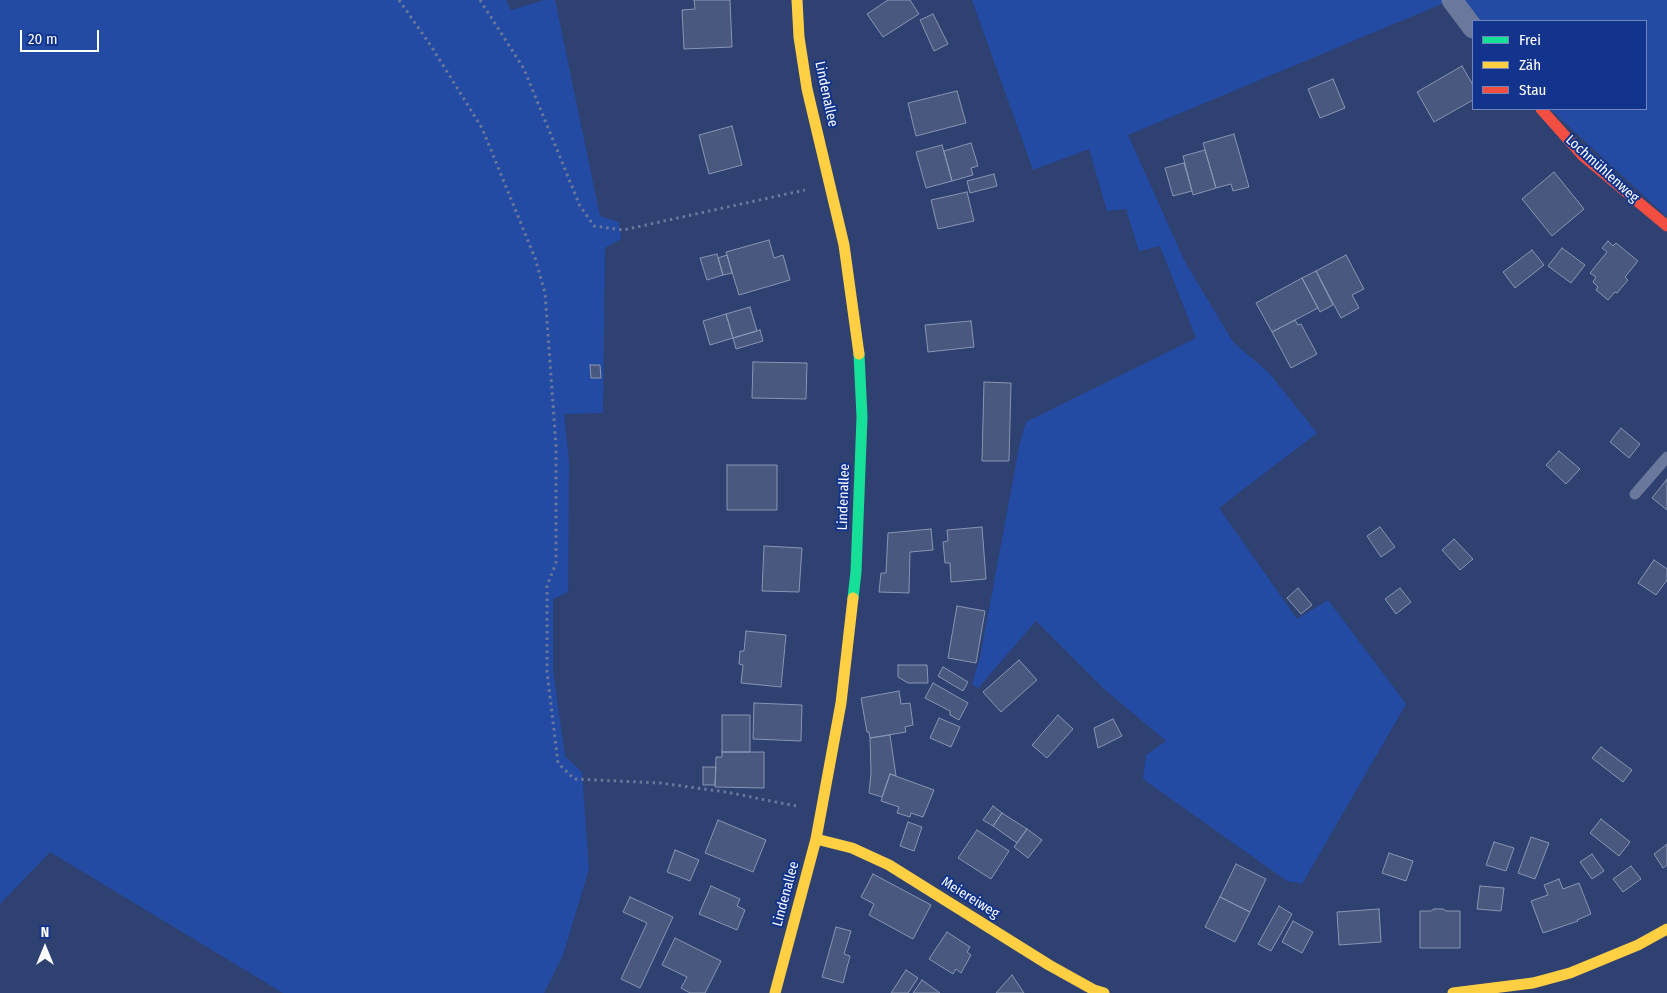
<!DOCTYPE html>
<html>
<head>
<meta charset="utf-8">
<style>
	body { margin:0 }
	#map { position:relative; width:1667px; height:993px; overflow:hidden; background:#2e4170; font-family:"Fira Sans Condensed",sans-serif }
	canvas { display:block }
	.legend { position:absolute; left:1472px; top:20px; width:175px; height:90px; box-sizing:border-box; background:#12348c; border:1px solid #7185ba; margin:0; padding:6px 9px; list-style:none; font-size:15px; color:#fff }
	.legend li { display:flex; align-items:center; gap:10px; height:25px }
	.legend b { width:25px; border:1px solid #7185ba }
	.north { position:absolute; left:20px; top:923px; width:50px; height:50px; -webkit-text-stroke:4px #12348c; paint-order:stroke; rotate:0deg; font-size:14px; font-weight:700; line-height:20px; text-align:center; color:#fff }
	.north::after { content:''; display:block; margin:auto; width:18px; height:22px; background:#fff; clip-path:polygon(50% 0,100% 100%,50% 72%,0 100%) }
	.scale { position:absolute; left:20px; top:30px; width:79px; height:22px; box-sizing:border-box; border:2px solid #fff; border-top:0; padding-left:6px; font-size:15px; line-height:18px; white-space:nowrap; color:#fff; -webkit-text-stroke:4px #12348c; paint-order:stroke }
</style>
</head>
<body>
<div id="map">
<canvas width="1667" height="993"></canvas>
<ul class="legend">
<li><b style="height:6px;background:#16e098"></b>Frei</li>
<li><b style="height:6px;background:#ffcf43"></b>Zäh</li>
<li><b style="height:6px;background:#f24e42"></b>Stau</li>
</ul>
<div class="north">N</div>
<div class="scale">20 m</div>
</div>
<script>
const ctx = document.querySelector('canvas').getContext('2d');
ctx.lineJoin = 'round';
function fillPath(path, color) { ctx.fillStyle = color; ctx.fill(path, 'evenodd'); }
const toPath = rows => new Path2D(rows.map(r => 'M' + r).join(''));
function trace(path, color, width, dash) { ctx.strokeStyle = color; ctx.lineWidth = width; ctx.lineCap = dash ? 'butt' : 'round'; ctx.setLineDash(dash || []); ctx.stroke(path); }
function drawText(font, color, halo, rows, align = 'center') {
  ctx.font = font + ' "Fira Sans Condensed",sans-serif'; ctx.lineWidth = 4; ctx.setLineDash([]); ctx.textBaseline = 'middle'; ctx.strokeStyle = halo; ctx.fillStyle = color; for (const [text, x, y, turn = 0] of rows) {
    ctx.save(); ctx.translate(x, y); ctx.rotate((+turn || 0) * Math.PI / 180); ctx.textAlign = isNaN(turn) ? turn : align; if (halo) ctx.strokeText(text, 0, 0); ctx.fillText(text, 0, 0); ctx.restore();
  }
}
const green = toPath([
	[0,0,506,0,511,10,544,0,555,0,600,216,619,222,621,239,605,248,603,413,564,414,569,462,568,592,553,599,553,670,565,756,582,772,589,869,563,955,544,993,283,993,50,852,0,904],
	[972,0,1442,0,1444,3,1128,135,1185,262,1233,342,1269,373,1317,433,1219,508,1297,619,1328,600,1406,704,1302,884,1287,881,1143,779,1146,755,1166,741,1104,689,1036,621,978,688,972,684,980,658,1020,442,1026,422,1196,338,1160,246,1139,251,1126,209,1107,211,1089,149,1033,170],
	[1459,0,1667,0,1667,217,1550,109,1646,109,1646,21,1475,21]
]);
const building = toPath([
	[694,0,730,0,732,47,684,49,682,10,695,9,694,0],
	[888,0,910,0,919,14,883,37,867,14,888,0],
	[933,14,948,44,934,51,920,20,933,14],
	[1462,66,1473,85,1473,100,1434,122,1417,92,1462,66],
	[1333,79,1345,108,1320,118,1308,89,1333,79],
	[957,91,966,123,916,136,908,103,957,91],
	[732,126,742,165,709,174,699,135,732,126],
	[1234,134,1249,187,1233,191,1231,184,1216,188,1203,143,1234,134],
	[971,143,978,166,971,168,973,175,952,181,944,151,971,143],
	[942,145,952,181,926,188,916,152,942,145],
	[1205,150,1216,188,1193,195,1183,156,1205,150],
	[1184,163,1192,191,1173,196,1165,168,1184,163],
	[1554,172,1584,209,1552,236,1522,199,1554,172],
	[994,174,997,186,970,193,967,181,994,174],
	[967,192,974,221,938,229,931,200,967,192],
	[769,240,774,258,783,255,790,280,739,295,726,252,769,240],
	[1608,241,1613,246,1616,243,1638,261,1625,277,1628,280,1617,293,1615,292,1608,300,1596,290,1598,287,1593,282,1596,277,1590,273,1607,252,1602,248,1608,241],
	[1562,248,1585,265,1571,283,1548,266,1562,248],
	[1532,250,1544,265,1515,288,1503,272,1532,250],
	[717,254,723,275,707,280,700,258,717,254],
	[727,255,732,273,723,275,718,258,727,255],
	[1346,255,1364,289,1352,295,1359,308,1341,318,1316,271,1346,255],
	[1316,271,1333,305,1320,312,1302,278,1316,271],
	[1302,278,1318,308,1272,332,1256,303,1302,278],
	[750,307,757,331,733,338,726,314,750,307],
	[726,314,733,338,710,345,703,321,726,314],
	[1295,320,1298,325,1301,324,1317,354,1291,368,1272,332,1295,320],
	[971,321,974,347,928,352,925,325,971,321],
	[760,330,763,341,736,349,733,338,760,330],
	[753,362,807,363,806,399,752,398,753,362],
	[590,365,600,365,601,378,591,378,590,365],
	[984,382,1011,383,1009,461,982,461,984,382],
	[1621,428,1640,444,1629,458,1610,442,1621,428],
	[1559,451,1580,469,1566,484,1546,465,1559,451],
	[727,465,777,465,777,510,727,510,727,465],
	[1667,479,1667,510,1652,498,1667,479],
	[982,527,986,579,951,582,950,563,945,563,943,542,948,541,947,530,982,527],
	[1380,527,1395,547,1381,557,1367,536,1380,527],
	[931,529,933,550,910,552,909,593,879,592,881,573,886,573,888,533,931,529],
	[1454,539,1473,559,1460,570,1442,550,1454,539],
	[764,546,802,548,799,592,762,591,764,546],
	[1654,560,1667,569,1667,580,1656,595,1638,583,1654,560],
	[1298,588,1312,605,1301,614,1287,598,1298,588],
	[1400,588,1411,602,1396,614,1385,599,1400,588],
	[957,606,985,611,976,663,948,658,957,606],
	[746,631,786,635,781,687,741,683,743,665,739,664,740,651,744,651,746,631],
	[1019,660,1037,680,1001,712,983,692,1019,660],
	[898,665,927,665,928,683,908,683,898,677,898,665],
	[943,667,968,682,963,691,938,676,943,667],
	[933,683,968,703,959,720,950,715,950,711,925,698,933,683],
	[899,691,901,704,910,703,913,725,905,727,906,732,870,738,869,732,867,732,861,698,899,691],
	[754,703,802,705,801,741,753,739,754,703],
	[722,715,750,715,750,752,722,752,722,715],
	[1058,715,1073,729,1047,758,1032,745,1058,715],
	[939,718,960,727,951,747,930,738,939,718],
	[1113,719,1122,736,1098,748,1094,728,1113,719],
	[890,735,896,776,890,774,882,797,869,793,871,773,870,738,890,735],
	[1601,747,1632,770,1623,782,1592,758,1601,747],
	[722,752,764,752,764,788,715,787,716,757,722,757,722,752],
	[703,767,716,767,715,785,703,785,703,767],
	[890,774,934,790,923,817,911,813,910,817,897,813,899,807,881,801,890,774],
	[993,806,1002,813,993,826,983,820,993,806],
	[1002,813,1027,829,1017,843,993,826,1002,813],
	[1601,819,1630,842,1619,856,1590,833,1601,819],
	[718,820,766,840,753,872,705,853,718,820],
	[908,822,922,827,914,851,900,846,908,822],
	[1027,829,1042,840,1028,858,1014,847,1027,829],
	[977,830,1009,851,991,879,958,858,977,830],
	[1531,837,1549,843,1535,879,1518,873,1531,837],
	[1494,842,1514,848,1506,871,1486,865,1494,842],
	[1667,844,1667,865,1663,868,1654,854,1667,844],
	[675,850,699,860,690,881,667,872,675,850],
	[1389,853,1413,861,1406,881,1382,873,1389,853],
	[1592,854,1604,871,1592,879,1580,862,1592,854],
	[1236,864,1266,879,1250,912,1220,897,1236,864],
	[1631,866,1641,879,1623,892,1613,879,1631,866],
	[873,874,931,905,913,939,869,915,874,904,861,897,873,874],
	[1559,879,1563,889,1579,883,1591,914,1577,920,1578,921,1543,933,1531,901,1548,895,1544,885,1559,879],
	[711,886,740,899,737,906,745,910,737,930,699,914,711,886],
	[1480,886,1504,888,1501,911,1477,909,1480,886],
	[630,897,673,917,640,988,621,979,647,923,623,912,630,897],
	[1220,897,1250,912,1235,942,1205,927,1220,897],
	[1279,906,1292,914,1271,951,1258,944,1279,906],
	[1379,909,1381,942,1339,945,1337,912,1379,909],
	[1434,909,1443,909,1446,911,1460,911,1460,948,1420,948,1420,911,1431,911,1434,909],
	[1293,921,1313,932,1302,953,1282,942,1293,921],
	[836,927,851,931,844,954,850,956,843,983,822,977,836,927],
	[947,932,970,947,967,952,971,955,961,973,956,969,953,974,929,959,947,932],
	[675,938,721,961,705,993,690,993,681,988,687,977,662,965,675,938],
	[906,970,918,978,908,993,891,993,906,970],
	[1012,975,1024,993,996,993,1012,975],
	[922,980,940,993,913,993,922,980]
]);
const path = toPath([
	[399,0,431,46,482,128,535,258,545,293,556,446,556,563,547,586,547,672,558,763,574,779,660,783,726,792,796,806],
	[480,0,524,69,580,206,594,226,623,230,805,190]
]);
const lane = toPath([
	[1635,494,1667,457]
]);
const street = toPath([
	[1452,0,1473,28]
]);
const fast = toPath([
	[853,598,856,572,862,417,859,354]
]);
const slow = toPath([
	[797,0,799,37,807,89,844,245,859,354],
	[816,839,852,848,889,865,1049,965,1094,990,1104,993],
	[775,993,816,839,841,703,853,598],
	[1453,993,1533,983,1570,973,1638,945,1667,929]
]);
const jam = toPath([
	[1541,109,1583,156,1667,226]
]);
const streetNames = [
	["Lindenallee",826,94,78],
	["Lochmühlenweg",1602,169,42],
	["Lindenallee",844,497,-88],
	["Lindenallee",786,894,-75],
	["Meiereiweg",970,898,32]
];
fillPath(green, '#244ba4');
fillPath(building, '#48587f');
trace(building, '#8995b3', 1);
trace(path, '#6a789c', 3, [2.5, 4]);
trace(lane, '#6a789c', 11);
trace(street, '#6a789c', 21);
trace(fast, '#16e098', 11);
trace(slow, '#ffcf43', 11);
trace(jam, '#f24e42', 11);
drawText('14px', '#fff', '#12348c', streetNames);
</script>
</body>
</html>
